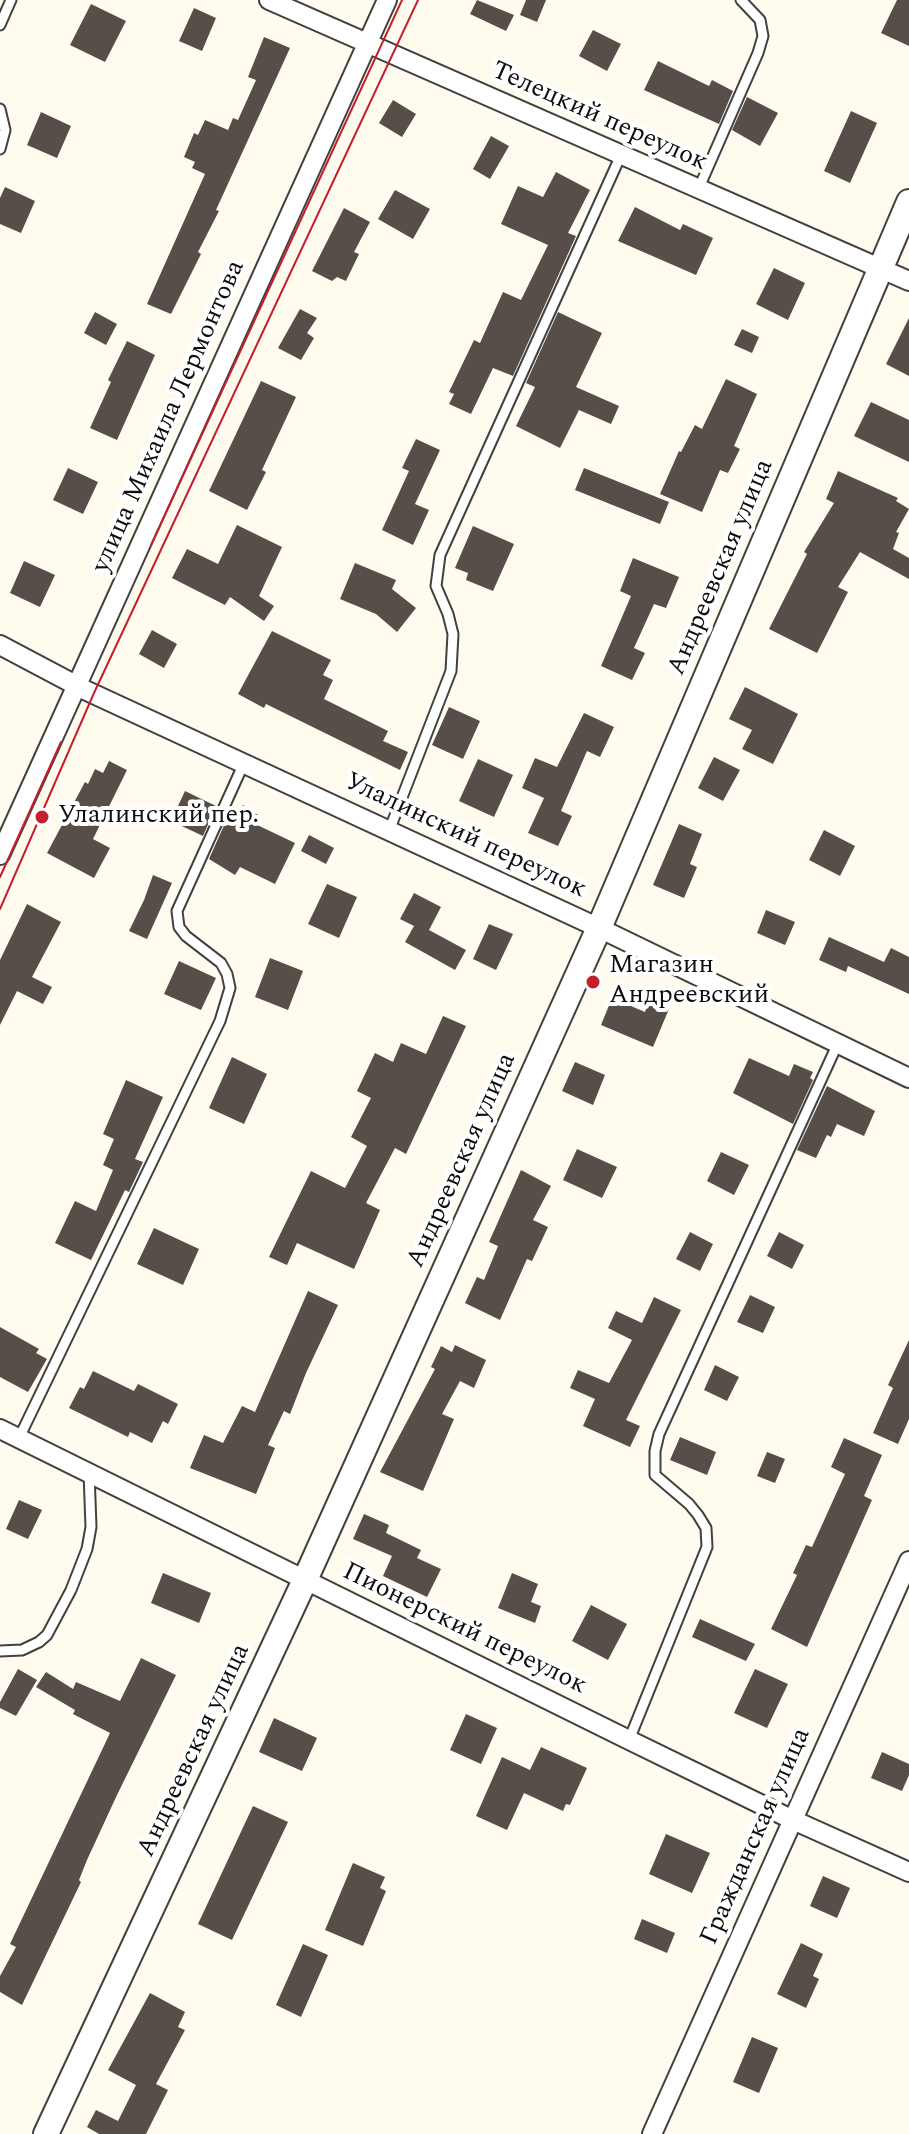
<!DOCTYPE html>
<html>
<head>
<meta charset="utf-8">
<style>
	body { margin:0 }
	canvas { display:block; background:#fffbee }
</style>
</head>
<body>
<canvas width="909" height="2134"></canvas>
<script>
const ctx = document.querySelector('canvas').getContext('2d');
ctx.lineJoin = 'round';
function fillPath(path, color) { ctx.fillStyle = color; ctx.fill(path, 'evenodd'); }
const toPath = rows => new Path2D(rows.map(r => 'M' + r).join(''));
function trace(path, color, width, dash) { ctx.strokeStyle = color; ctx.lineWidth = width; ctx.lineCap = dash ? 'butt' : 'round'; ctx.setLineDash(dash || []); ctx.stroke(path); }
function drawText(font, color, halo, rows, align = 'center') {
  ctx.font = font + ' Spectral,serif'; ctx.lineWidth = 8; ctx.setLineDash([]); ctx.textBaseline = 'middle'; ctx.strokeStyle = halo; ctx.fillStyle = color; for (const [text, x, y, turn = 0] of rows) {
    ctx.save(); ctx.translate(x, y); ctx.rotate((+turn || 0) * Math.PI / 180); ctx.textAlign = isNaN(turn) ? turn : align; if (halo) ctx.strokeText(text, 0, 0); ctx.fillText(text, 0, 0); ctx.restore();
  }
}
const building = toPath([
	[477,0,514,15,506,31,470,14],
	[526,0,546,0,537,22,520,15],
	[897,0,909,0,909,46,881,33],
	[91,4,126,21,105,62,70,45],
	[194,8,216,18,202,51,179,41],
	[593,30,621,44,607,71,579,56],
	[264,37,290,48,216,210,219,211,198,252,201,254,171,314,147,304,205,174,192,168,195,162,184,157,194,133,198,135,205,120,228,130,233,118,238,120,256,80,248,77],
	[658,61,709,86,712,80,733,91,719,124,644,90],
	[747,97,778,113,760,146,732,130],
	[393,100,416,114,402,137,379,123],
	[851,111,877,123,850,183,824,171],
	[41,112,71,126,57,158,27,145],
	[491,136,509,146,490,179,473,169],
	[556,172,590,190,568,233,576,236,513,376,493,368,471,414,449,404,454,394,449,392,474,340,480,343,503,292,521,300,548,245,501,224,518,186,543,197],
	[5,187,35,201,21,233,0,224,0,198],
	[395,190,430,209,413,239,378,219],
	[635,207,680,230,683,224,713,238,696,275,618,241],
	[344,208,370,222,354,252,359,254,346,281,337,277,332,281,312,271],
	[774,268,805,283,788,320,756,304],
	[300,309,317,318,307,333,314,338,301,360,278,348],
	[95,312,117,324,106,345,84,333],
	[558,312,602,333,576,387,619,406,611,424,579,410,560,448,516,426,535,387,526,383],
	[909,318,909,376,886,364],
	[742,329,759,337,752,353,734,345],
	[127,341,155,355,117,440,90,428,111,382,108,380],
	[726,379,757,394,734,446,740,449,728,473,720,470,702,512,660,494,679,451,681,452,695,425,702,429],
	[261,381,296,397,262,470,266,472,247,510,209,491],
	[871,402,909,420,909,462,854,436],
	[416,439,440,450,415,504,429,510,413,545,382,530,409,471,402,468],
	[68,468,98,482,83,514,53,500],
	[584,468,669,502,660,524,575,490],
	[838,471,898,498,896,501,909,509,896,532,899,533,893,549,909,558,909,579,860,552,838,587,848,592,817,653,769,629,807,554,804,552,834,503,826,499],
	[237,525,282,547,259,596,274,606,264,621,230,597,225,605,172,578,187,549,218,564],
	[473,526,514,544,493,591,466,580,468,573,455,568],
	[633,558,679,577,666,608,654,604,634,648,645,653,632,680,601,666,631,596,620,591],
	[24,561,55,575,40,607,10,593],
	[355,563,396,580,392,589,416,608,397,632,376,614,340,599],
	[152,630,177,644,164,668,139,654],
	[272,631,331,660,323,675,333,680,324,699,388,731,383,741,408,752,400,770,266,704,264,708,238,694],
	[745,687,798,714,773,764,742,749,752,730,729,719],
	[449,707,480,721,463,759,432,745],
	[584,713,614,727,600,757,587,751,561,811,572,816,558,846,528,833,544,798,522,788,535,758,557,767],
	[714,757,740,770,723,801,698,788],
	[478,759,513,775,494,817,459,801],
	[109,761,127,770,93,839,110,848,94,878,47,853,85,782,88,784,95,769,103,773],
	[185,791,216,806,203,836,171,821],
	[243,805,258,815,253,823,295,843,275,884,240,867,235,875,209,859,230,812,237,815],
	[679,824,702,834,690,864,697,867,684,898,653,885],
	[824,830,855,846,840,876,809,860],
	[309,835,334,848,326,864,301,851],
	[153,875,172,883,147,939,129,931,144,900],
	[327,884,357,897,339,938,308,924],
	[414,893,441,907,429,930,466,950,455,970,405,942,414,926,400,919],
	[27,904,61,922,32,977,52,987,43,1004,17,991,0,1025,0,960],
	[766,910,795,922,785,945,757,933],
	[489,924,513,934,496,970,473,959],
	[829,937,884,962,891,948,909,957,909,994,848,966,846,972,819,960],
	[270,958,303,971,288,1010,255,997],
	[179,961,216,978,201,1010,164,994],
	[612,998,645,1012,649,1000,669,1009,653,1047,601,1025],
	[443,1016,466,1026,406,1154,395,1148,366,1203,380,1210,354,1269,297,1243,287,1265,269,1257,311,1171,345,1188,367,1146,351,1137,371,1098,357,1091,375,1053,393,1062,401,1043,426,1054],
	[232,1057,267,1074,244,1124,209,1108],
	[749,1058,789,1076,794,1064,813,1072,810,1078,813,1080,793,1124,733,1093],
	[575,1062,605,1075,593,1105,562,1091],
	[126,1080,163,1097,135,1159,143,1162,129,1192,125,1190,91,1260,55,1243,75,1201,96,1211,113,1170,103,1165,114,1139,103,1134],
	[827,1086,875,1111,864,1136,837,1124,831,1137,827,1135,816,1158,797,1150],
	[577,1149,617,1167,602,1198,563,1180],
	[721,1152,749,1165,734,1195,707,1181],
	[521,1170,551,1186,533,1220,548,1227,532,1261,527,1259,500,1320,465,1303,477,1277,484,1280,498,1246,489,1242],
	[154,1228,199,1249,183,1285,137,1264],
	[690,1232,713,1244,700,1271,676,1259],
	[779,1232,804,1245,792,1269,767,1256],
	[308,1291,338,1305,306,1373,290,1414,284,1411,268,1445,275,1448,256,1494,190,1468,204,1435,223,1443,242,1406,255,1412],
	[750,1295,775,1307,763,1333,737,1322],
	[654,1297,681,1310,626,1420,640,1426,630,1447,583,1426,595,1399,570,1388,578,1370,609,1383,632,1340,608,1328,616,1311,642,1323],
	[0,1327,39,1349,36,1353,47,1359,28,1392,0,1377],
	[909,1340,909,1419,898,1444,873,1433,893,1388,888,1385],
	[455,1345,486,1360,474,1388,460,1381,442,1414,454,1419,423,1491,380,1472,435,1369,431,1367,441,1346,452,1352],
	[715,1365,739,1377,727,1401,704,1390],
	[93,1371,134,1391,138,1384,178,1404,168,1424,163,1421,152,1443,130,1432,128,1437,69,1408,80,1387,84,1389],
	[680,1437,716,1452,707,1475,670,1460],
	[844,1438,882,1455,864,1496,872,1500,807,1647,771,1629,797,1575,793,1573,806,1545,812,1547,845,1474,831,1467],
	[767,1452,785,1459,775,1483,757,1476],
	[19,1500,42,1510,28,1539,6,1529],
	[364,1514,389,1525,386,1533,421,1550,417,1558,441,1569,427,1597,383,1576,392,1556,353,1539],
	[163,1573,211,1593,199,1623,151,1603],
	[512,1573,538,1584,531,1602,541,1606,535,1623,498,1608],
	[591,1605,627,1624,608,1660,572,1641],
	[700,1619,755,1644,746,1661,692,1637],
	[141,1658,176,1675,117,1795,87,1860,79,1880,81,1882,22,2005,0,1992,0,1976,16,1947,10,1944,110,1733,73,1714,75,1710,36,1687,46,1672,73,1689,76,1682,120,1701],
	[18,1669,37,1680,16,1716,0,1708,0,1702],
	[755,1669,788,1684,767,1728,734,1713],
	[466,1714,497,1728,481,1764,450,1750],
	[274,1718,317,1738,302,1771,259,1752],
	[541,1747,587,1768,570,1805,566,1804,563,1811,524,1793,507,1830,476,1816,502,1757,530,1770],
	[882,1752,909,1764,909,1775,902,1791,871,1778],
	[253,1806,288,1822,232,1940,198,1924],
	[666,1834,710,1853,692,1893,649,1874],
	[353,1863,385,1877,380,1888,386,1891,363,1946,325,1930],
	[823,1876,850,1888,837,1918,810,1906],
	[642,1919,675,1933,667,1953,634,1939],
	[801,1943,823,1954,813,1976,819,1979,806,2008,777,1994],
	[303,1944,328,1955,301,2017,276,2005],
	[150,1993,185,2012,178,2027,185,2030,156,2084,168,2090,146,2134,99,2134,87,2127,96,2110,118,2121,136,2085,108,2070],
	[752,2037,778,2048,759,2093,733,2082]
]);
const service = toPath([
	[0,25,11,0],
	[0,109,5,130,0,149],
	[698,190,758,53,763,36,760,20,741,0],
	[389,831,451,671,453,634,448,614,436,586,440,555,621,155],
	[19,1438,220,1021,230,988,227,974,221,963,186,936,179,927,177,911,244,763],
	[0,1651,22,1650,39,1642,47,1635,71,1590,87,1549,91,1527,89,1472],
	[629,1740,707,1547,706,1528,698,1515,689,1504,655,1475,655,1451,659,1434,838,1043]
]);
const minor = toPath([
	[269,0,909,281],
	[0,645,85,690,599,928,909,1078],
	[0,855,387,0],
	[0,1429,629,1740,793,1820,909,1872],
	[652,2134,909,1561]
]);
const tertiary = toPath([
	[46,2134,305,1580,599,928,909,202]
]);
const tram = toPath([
	[151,545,402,0],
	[0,877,61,742],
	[0,909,94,693,418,0]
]);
const markers = [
	[42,817,8,"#c41f2c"],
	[593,982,8,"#c41f2c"]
];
const streetNames = [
	["Телецкий переулок",599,118,24],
	["улица Михаила Лермонтова",170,417,-66],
	["Андреевская улица",722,568,-67],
	["Улалинский переулок",465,837,25],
	["Андреевская улица",463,1161,-66],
	["Пионерский переулок",464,1630,26],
	["Андреевская улица",195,1751,-65],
	["Гражданская улица",757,1837,-66]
];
const poiNames = [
	["Улалинский пер.",58,817],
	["Магазин",609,967],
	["Андреевский",609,997]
];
fillPath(building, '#574e4a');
trace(service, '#414141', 13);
trace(minor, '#414141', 22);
trace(tertiary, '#414141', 28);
trace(service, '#fff', 9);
trace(minor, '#fff', 18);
trace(tertiary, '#fff', 24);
trace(tram, '#c41f2c', 2);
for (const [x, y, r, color] of markers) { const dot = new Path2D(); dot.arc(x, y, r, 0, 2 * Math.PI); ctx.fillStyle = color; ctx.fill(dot); trace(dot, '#fff', 3); }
drawText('26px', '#0e0e0e', '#fff', streetNames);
drawText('26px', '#0e0e0e', '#fff', poiNames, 'left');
</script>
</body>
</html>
